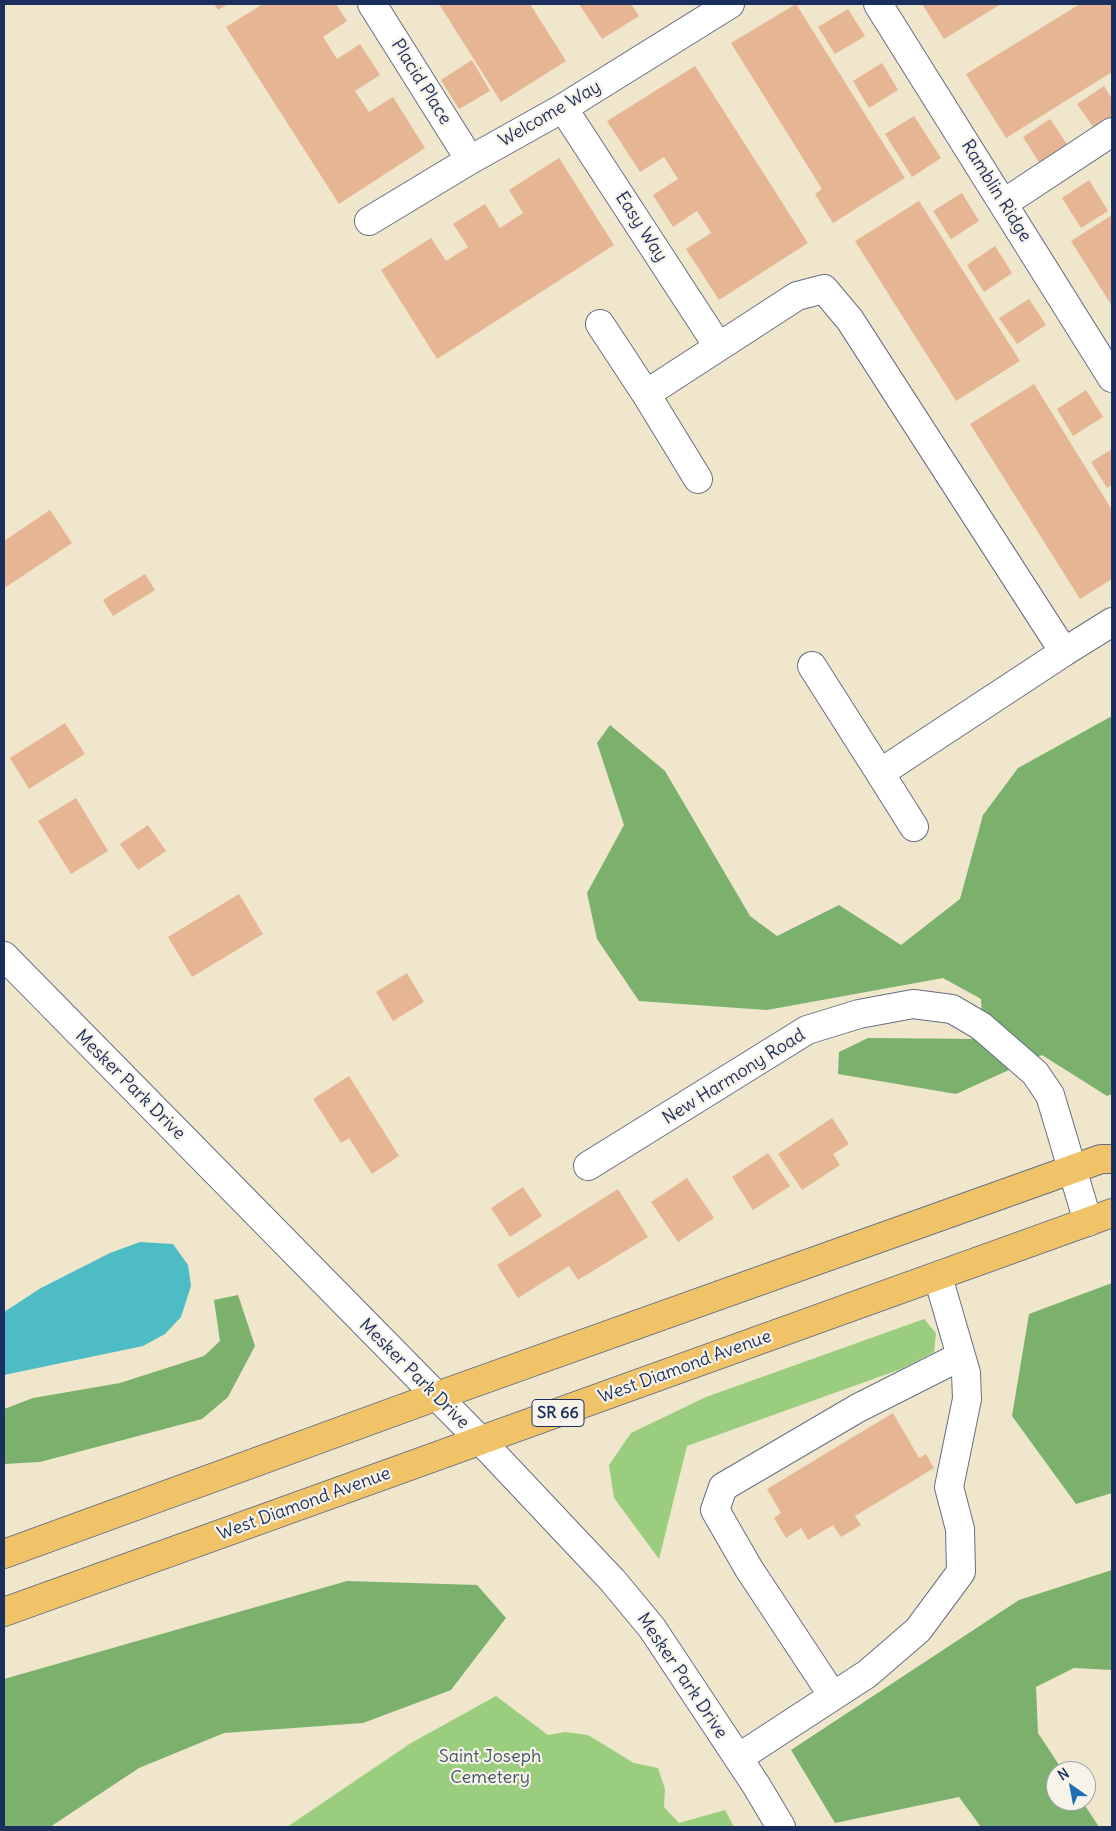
<!DOCTYPE html>
<html>
<head>
<meta charset="utf-8">
<style>
	body { margin:0 }
	#map { position:relative; width:1116px; height:1831px; overflow:hidden; background:#efe6cc; font-family:Delius,sans-serif }
	canvas { display:block }
	.frame { position:absolute; inset:0; border:5px solid #1b2f5e; pointer-events:none }
	.north { position:absolute; left:1046px; top:1761px; width:50px; height:50px; box-sizing:border-box; background:#f7f3e8; border:1px solid #9fa5b1; border-radius:50%; rotate:327deg; font-size:14px; font-weight:700; line-height:20px; text-align:center; color:#1b2f5e }
	.north::after { content:''; display:block; margin:auto; width:18px; height:22px; background:#1f6fb2; clip-path:polygon(50% 0,100% 100%,50% 72%,0 100%) }
</style>
</head>
<body>
<div id="map">
<canvas width="1116" height="1831"></canvas>
<div class="frame"></div>
<div class="north">N</div>
</div>
<script>
const ctx = document.querySelector('canvas').getContext('2d');
ctx.lineJoin = 'round';
function fillPath(path, color) { ctx.fillStyle = color; ctx.fill(path, 'evenodd'); }
const toPath = rows => new Path2D(rows.map(r => 'M' + r).join(''));
function trace(path, color, width, dash) { ctx.strokeStyle = color; ctx.lineWidth = width; ctx.lineCap = dash ? 'butt' : 'round'; ctx.setLineDash(dash || []); ctx.stroke(path); }
function drawText(font, color, halo, rows, align = 'center') {
  ctx.font = font + ' Delius,sans-serif'; ctx.lineWidth = 4.5; ctx.setLineDash([]); ctx.textBaseline = 'middle'; ctx.strokeStyle = halo; ctx.fillStyle = color; for (const [text, x, y, turn = 0] of rows) {
    ctx.save(); ctx.translate(x, y); ctx.rotate((+turn || 0) * Math.PI / 180); ctx.textAlign = isNaN(turn) ? turn : align; if (halo) ctx.strokeText(text, 0, 0); ctx.fillText(text, 0, 0); ctx.restore();
  }
}
const green = toPath([
	[924,1319,936,1333,934,1352,901,1369,687,1446,659,1559,614,1498,609,1465,631,1433,706,1397],
	[496,1696,548,1735,565,1732,588,1735,634,1763,658,1768,665,1789,664,1807,679,1823,725,1810,734,1827,287,1827,411,1743]
]);
const forest = toPath([
	[1112,716,1112,1094,1107,1096,1042,1055,956,1094,838,1074,839,1052,868,1038,983,1039,981,999,943,978,767,1010,639,1001,597,939,587,893,624,825,597,743,610,725,665,771,750,916,777,936,839,905,901,945,960,899,983,815,1018,768],
	[1112,1283,1112,1493,1076,1504,1012,1416,1029,1314],
	[238,1295,255,1346,228,1397,202,1419,40,1462,4,1464,4,1409,33,1398,120,1383,204,1356,220,1341,214,1300],
	[1112,1570,1112,1670,1074,1668,1036,1687,1038,1733,1063,1771,1056,1771,1056,1801,1082,1801,1099,1827,981,1827,959,1797,835,1823,791,1750,1019,1600],
	[347,1581,477,1585,506,1618,451,1690,363,1723,224,1733,139,1768,50,1827,4,1827,4,1679]
]);
const water = toPath([
	[140,1242,173,1244,188,1265,191,1286,181,1317,165,1334,143,1346,4,1375,4,1312,41,1288,110,1253]
]);
const building = toPath([
	[214,4,228,4,218,10],
	[263,4,336,4,347,21,323,37,337,59,360,44,380,75,355,91,369,112,393,97,425,148,339,204,226,27],
	[439,4,530,4,566,61,501,102],
	[579,4,631,4,639,16,602,39],
	[796,4,905,178,833,223,815,194,822,189,731,43],
	[922,4,1001,4,944,39],
	[1080,4,1112,4,1112,72,1006,138,966,74],
	[848,9,865,36,835,54,818,27],
	[472,60,490,91,459,109,441,80],
	[882,63,898,90,869,108,853,81],
	[695,66,808,243,719,300,686,249,711,233,697,211,673,227,653,195,678,179,664,157,640,172,607,121],
	[1104,86,1112,99,1112,121,1096,131,1077,104],
	[914,116,941,158,912,177,885,134],
	[1050,119,1069,147,1041,165,1023,137],
	[559,158,614,245,437,359,381,270,431,238,446,261,468,247,453,224,485,204,500,228,523,213,509,190],
	[1089,180,1108,211,1081,228,1062,198],
	[962,193,979,221,951,239,933,211],
	[919,201,1020,361,956,401,855,241],
	[1112,215,1112,306,1071,241],
	[995,246,1012,273,984,292,967,265],
	[1029,299,1046,325,1017,344,999,318],
	[1034,384,1112,510,1112,579,1080,599,970,424],
	[1086,390,1103,417,1073,436,1057,409],
	[1112,449,1112,485,1107,488,1091,462],
	[50,510,72,543,6,587,4,584,4,541],
	[145,574,155,590,113,616,103,600],
	[65,723,85,754,29,789,10,758],
	[76,798,108,851,71,874,38,821],
	[148,825,166,851,138,870,120,844],
	[239,894,263,934,192,977,168,937],
	[407,973,424,1002,393,1021,376,992],
	[349,1076,399,1156,372,1174,349,1138,341,1143,313,1099],
	[832,1118,849,1144,833,1154,840,1165,802,1190,778,1154],
	[768,1153,790,1186,753,1210,732,1177],
	[687,1178,714,1218,678,1242,651,1202],
	[523,1187,542,1216,510,1237,491,1208],
	[618,1189,648,1237,578,1280,569,1266,518,1298,497,1265],
	[893,1413,919,1458,926,1454,934,1468,855,1516,861,1525,841,1537,833,1525,808,1540,801,1528,786,1538,774,1518,781,1513,767,1489]
]);
const minor = toPath([
	[372,4,470,160],
	[878,4,1112,378],
	[563,108,718,346],
	[1004,203,1112,132],
	[369,221,470,160,563,108,730,4],
	[600,324,646,394,797,296,824,289,850,320,1064,652,880,773,812,666],
	[646,394,698,479],
	[1064,652,1112,622],
	[880,773,914,827],
	[4,956,481,1441,613,1581,652,1628,756,1785,781,1827],
	[588,1166,807,1030,859,1014,913,1004,952,1009,981,1026,1035,1073,1050,1095,1088,1222],
	[833,1696,749,1569,715,1510,723,1487,858,1408,961,1356],
	[738,1758,867,1674,918,1630,961,1572,960,1529,949,1487,967,1399,966,1373,938,1277]
]);
const major = toPath([
	[4,1554,437,1396,1101,1159,1112,1159],
	[4,1612,1112,1213]
]);
const shields = [
	[558,1413,52]
];
const shieldNames = [
	["SR 66",558,1413]
];
const streetNames = [
	["Placid Place",421,82,58],
	["Welcome Way",550,114,-30],
	["Ramblin Ridge",996,191,58],
	["Easy Way",641,227,57],
	["New Harmony Road",734,1077,-32],
	["Mesker Park Drive",130,1085,45],
	["West Diamond Avenue",685,1367,-20],
	["Mesker Park Drive",414,1374,45],
	["West Diamond Avenue",304,1504,-20],
	["Mesker Park Drive",682,1676,56]
];
const parkNames = [
	["Saint Joseph",490,1757],
	["Cemetery",490,1778]
];
fillPath(green, '#9ace7e');
fillPath(forest, '#7bb16d');
fillPath(water, '#4ebcc5');
fillPath(building, '#e6b593');
trace(minor, '#656f84', 30);
trace(major, '#656f84', 30);
trace(minor, '#fff', 28);
trace(major, '#f1c369', 28);
for (const [x, y, w] of shields) { const box = new Path2D(); box.roundRect(x - w / 2, y - 13.5, w, 27, 4); ctx.fillStyle = '#f7f3e8'; ctx.fill(box); trace(box, '#1b2f5e', 1); }
drawText('bold 16px', '#1b2f5e', null, shieldNames);
drawText('18px', '#1b2f5e', '#f7f3e8', streetNames);
drawText('18px', '#3b5766', '#f7f3e8', parkNames);
</script>
</body>
</html>
